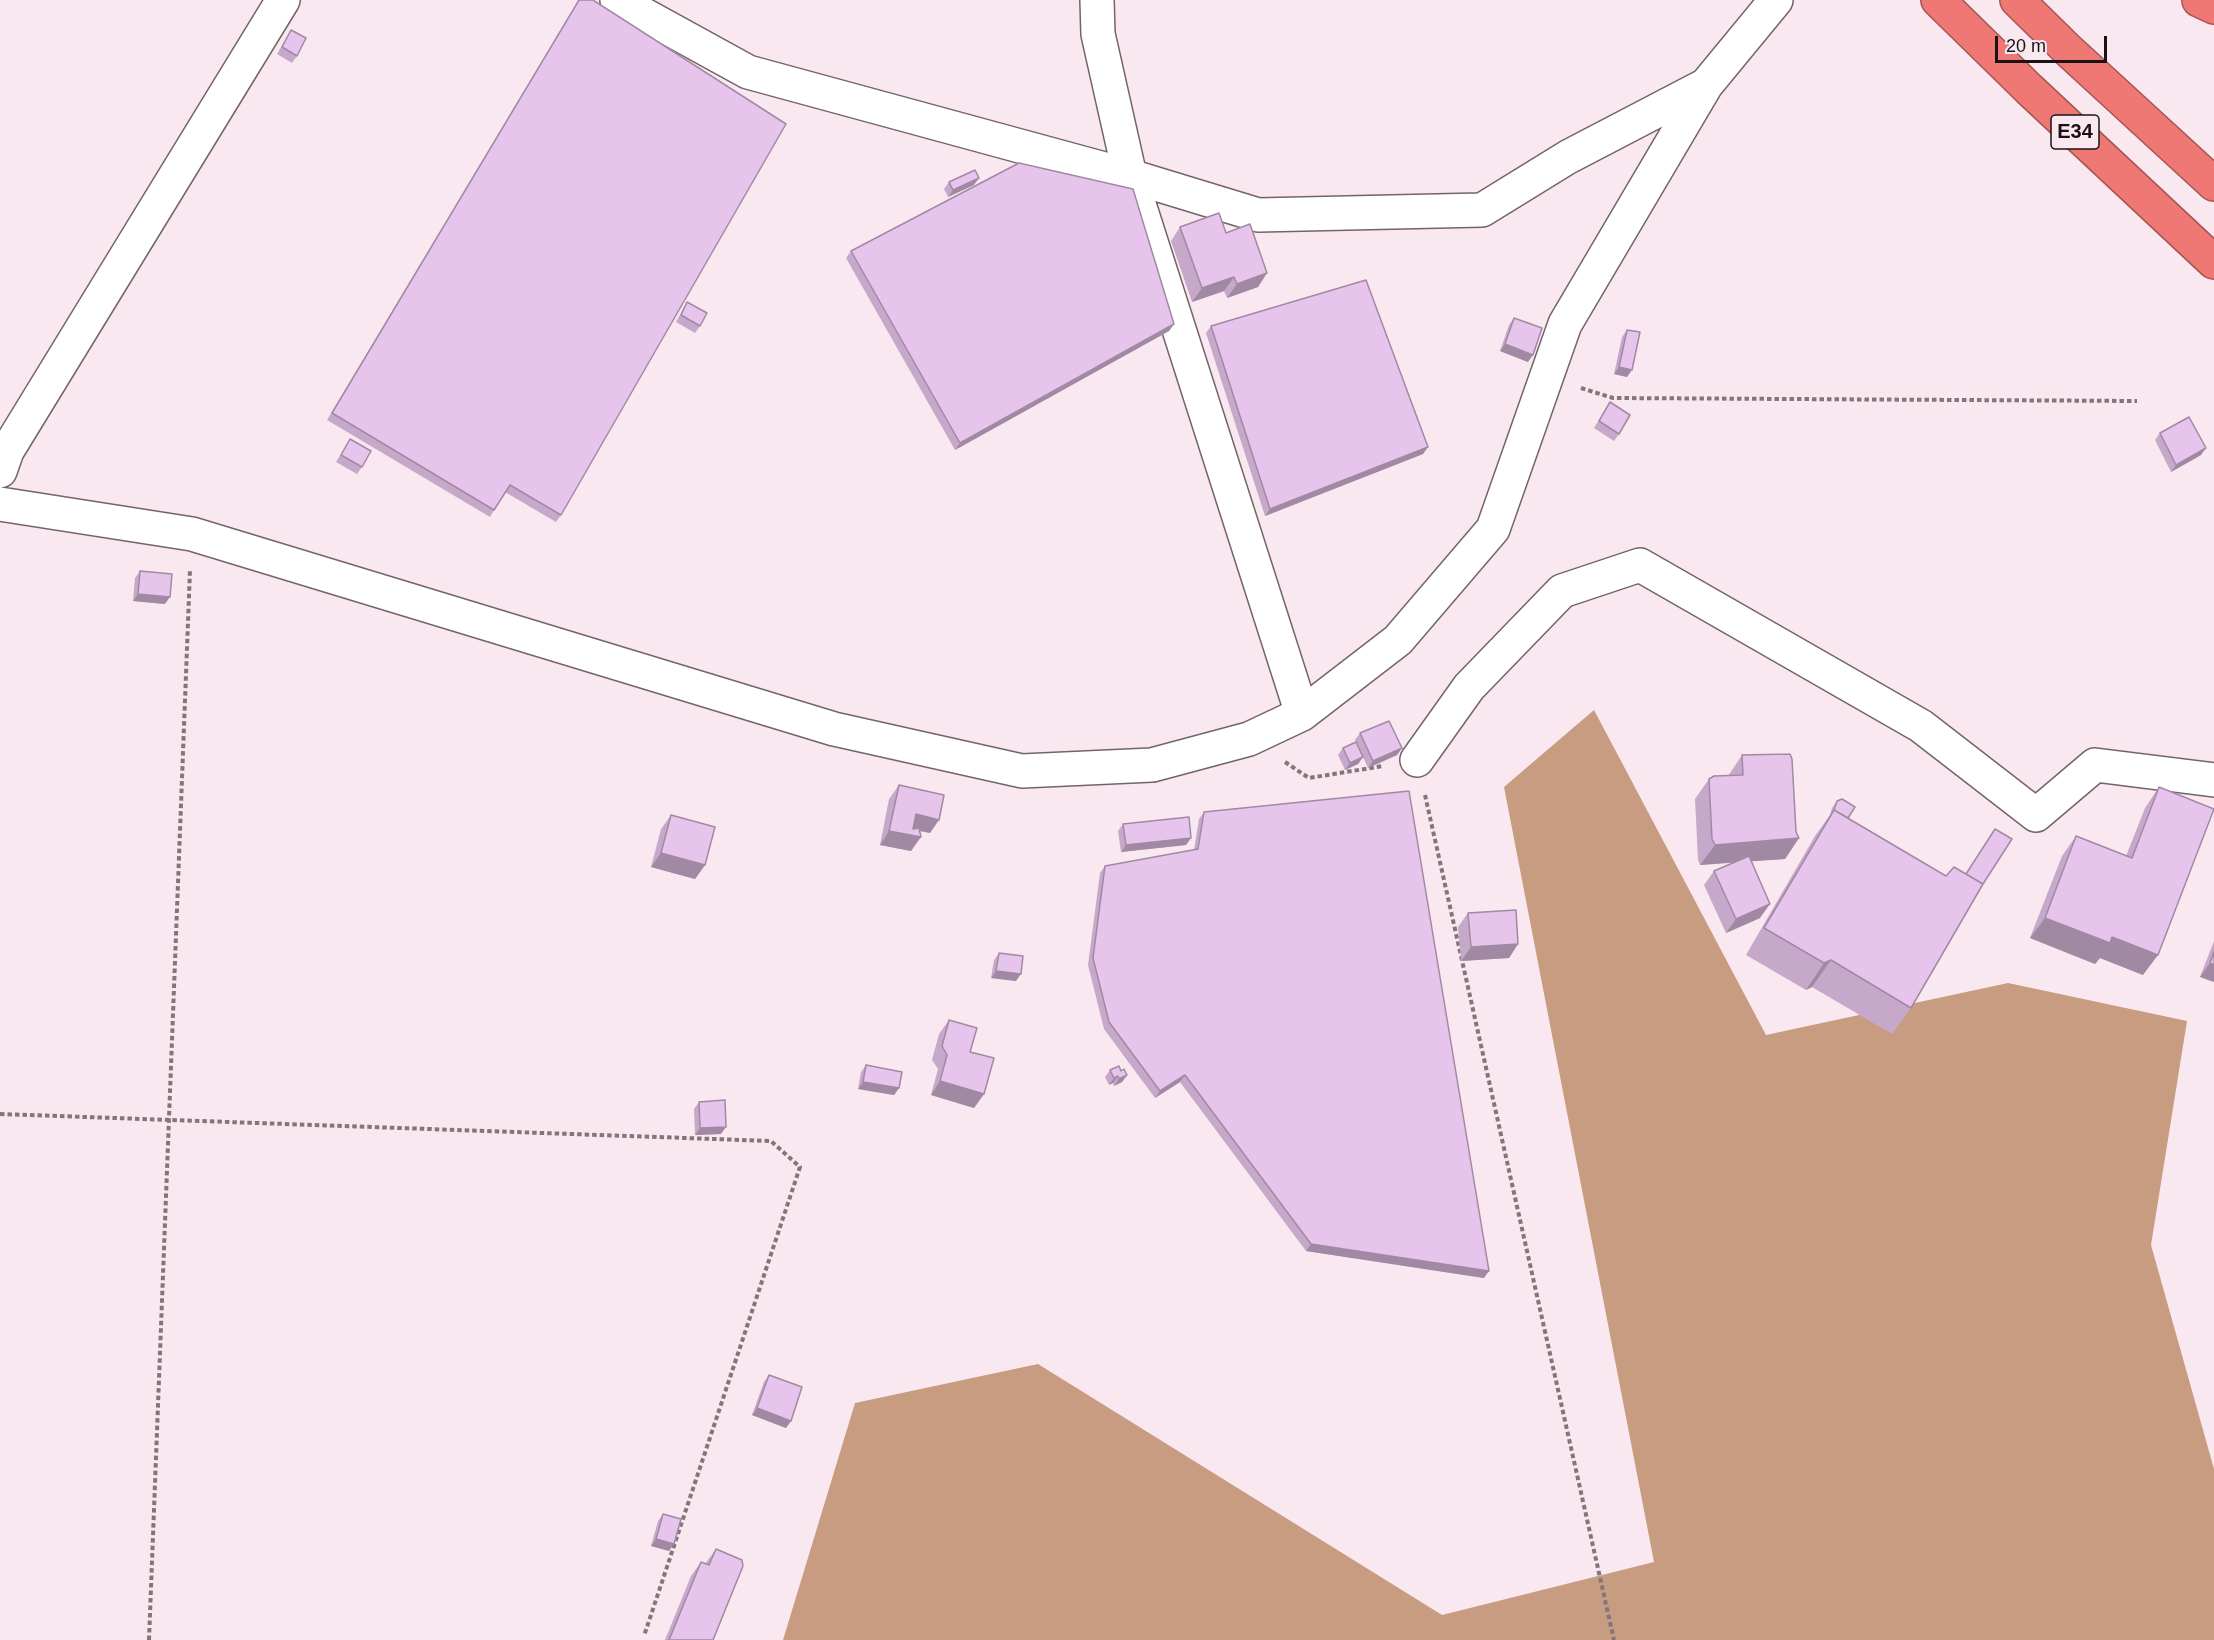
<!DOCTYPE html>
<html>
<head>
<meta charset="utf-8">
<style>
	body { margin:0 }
	#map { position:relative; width:2214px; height:1640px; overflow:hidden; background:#f9e8ef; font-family:Arial,sans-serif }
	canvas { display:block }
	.scale { position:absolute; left:1995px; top:36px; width:112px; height:27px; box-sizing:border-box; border:3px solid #191316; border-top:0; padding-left:8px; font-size:18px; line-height:21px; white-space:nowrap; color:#191316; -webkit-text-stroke:4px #f9e8ef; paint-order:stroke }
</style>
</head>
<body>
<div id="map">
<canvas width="2214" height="1640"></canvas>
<div class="scale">20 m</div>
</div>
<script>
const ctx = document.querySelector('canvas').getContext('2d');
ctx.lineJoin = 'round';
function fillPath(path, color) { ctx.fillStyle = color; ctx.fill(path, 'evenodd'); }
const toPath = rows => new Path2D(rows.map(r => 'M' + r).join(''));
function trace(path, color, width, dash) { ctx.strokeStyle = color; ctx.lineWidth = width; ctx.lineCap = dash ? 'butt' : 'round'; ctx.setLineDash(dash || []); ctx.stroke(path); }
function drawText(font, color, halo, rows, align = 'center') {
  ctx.font = font + ' Arial,sans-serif'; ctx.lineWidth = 4.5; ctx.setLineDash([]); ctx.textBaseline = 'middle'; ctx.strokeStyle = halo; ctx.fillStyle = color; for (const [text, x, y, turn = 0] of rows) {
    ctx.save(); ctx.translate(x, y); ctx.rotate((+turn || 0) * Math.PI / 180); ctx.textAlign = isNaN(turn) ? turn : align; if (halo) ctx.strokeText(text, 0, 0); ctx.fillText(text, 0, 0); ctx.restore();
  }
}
const forest = toPath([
	[1594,710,1766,1035,2008,983,2187,1021,2151,1245,2214,1469,2214,1640,783,1640,855,1403,1038,1364,1442,1615,1654,1562,1504,787]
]);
const path = toPath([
	[1581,388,1613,398,2137,401],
	[1285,762,1309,778,1383,766],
	[1425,795,1614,1640],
	[0,1114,771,1141,800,1167,644,1636],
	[149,1640,190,570]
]);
const minor = toPath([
	[617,0,748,72,1130,176,1258,215,1482,210,1568,157,1706,85],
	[1097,0,1098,34,1130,176,1302,714],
	[0,471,7,451,283,0],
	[0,504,192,534,834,729,1022,771,1152,765,1249,739,1302,714,1398,640,1493,529,1565,324,1706,85,1776,0],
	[1417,760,1469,687,1562,591,1640,565,1921,726,2036,815,2095,765,2214,780]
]);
const motorway = toPath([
	[1938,0,2029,89,2214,262],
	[2017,0,2068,50,2214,184],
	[2199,0,2214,7]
]);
const wall = toPath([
	[579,0,593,0,561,515,556,522,505,492,490,517,327,420],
	[291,30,297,56,292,63,277,54],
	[949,182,974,185,948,197,944,189],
	[1180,227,1226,233,1267,273,1258,287,1227,298,1224,291,1192,302,1171,241],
	[851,251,1174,324,1169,331,955,450,846,258],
	[687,302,700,326,695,333,676,322],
	[1514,318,1528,362,1500,351,1509,325],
	[1211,326,1428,447,1423,454,1265,516,1206,333],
	[1627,330,1627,377,1614,374,1622,337],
	[1610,402,1619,434,1614,441,1594,428],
	[2160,433,2201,455,2171,472,2155,440],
	[350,439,362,467,357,474,336,462],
	[140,571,165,604,133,601,135,578],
	[1360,733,1402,748,1397,755,1368,768,1363,757,1358,764,1345,770,1338,755,1343,748,1361,752,1355,740],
	[1742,755,1799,838,1785,859,1751,861,1760,918,1726,933,1704,885,1714,871,1734,862,1700,865,1698,860,1695,799,1709,779,1728,776],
	[899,785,930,833,920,831,911,851,880,845,889,799],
	[2159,787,2143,975,2100,958,2095,964,2030,938,2062,856,2076,836,2126,856,2145,808],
	[1837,801,1848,818,1946,876,1983,884,1911,1008,1892,1034,1812,987,1806,990,1746,955,1815,836,1830,815,1832,808],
	[1204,812,1484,1278,1306,1251,1180,1082,1155,1098,1104,1029,1088,965,1100,873,1105,866,1194,850,1199,819],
	[671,815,705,865,695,879,651,867,661,829],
	[1123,824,1191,838,1186,845,1121,852,1118,831],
	[1468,913,1518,944,1509,958,1461,961,1458,927],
	[2214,941,2214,982,2200,977],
	[999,953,1016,981,991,978,994,960],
	[949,1020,970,1052,984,1094,974,1108,931,1095,938,1069,932,1060,939,1034],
	[866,1065,899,1088,894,1095,858,1089,861,1072],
	[1110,1070,1121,1071,1127,1075,1122,1082,1114,1086,1113,1083,1109,1085,1105,1077],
	[699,1102,721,1134,695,1135,694,1109],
	[769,1375,791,1421,786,1428,752,1415,764,1382],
	[663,1514,669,1551,651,1546,658,1521],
	[716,1549,713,1640,665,1640,691,1576,701,1562,705,1564]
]);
const shadedWall = toPath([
	[979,178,974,185,948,197,953,190],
	[1267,273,1258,287,1227,298,1237,284],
	[1234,277,1224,291,1192,302,1202,288],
	[1174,324,1169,331,955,450,960,443],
	[1505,344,1533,355,1528,362,1500,351],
	[1619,367,1632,370,1627,377,1614,374],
	[1428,447,1423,454,1265,516,1270,509],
	[2206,448,2201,455,2171,472,2176,465],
	[138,594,170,597,165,604,133,601],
	[1402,748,1397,755,1368,768,1373,761],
	[1363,757,1358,764,1345,770,1350,763],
	[916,814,939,820,930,833,906,828],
	[889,831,921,837,911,851,880,845],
	[1191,838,1186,845,1121,852,1126,845],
	[1799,838,1785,859,1700,865,1715,845],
	[661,853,705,865,695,879,651,867],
	[1770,904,1760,918,1726,933,1736,919],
	[2045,918,2112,937,2158,955,2143,975,2100,958,2095,964,2030,938],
	[1518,944,1509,958,1461,961,1471,947],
	[1831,960,1812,987,1806,990,1824,963],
	[2210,963,2214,965,2214,982,2200,977],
	[996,971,1021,974,1016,981,991,978],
	[1127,1075,1122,1082,1114,1086,1119,1079],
	[1185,1075,1180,1082,1155,1098,1160,1091],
	[1118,1076,1113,1083,1109,1085,1114,1078],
	[940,1081,984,1094,974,1108,931,1095],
	[863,1082,899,1088,894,1095,858,1089],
	[726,1127,721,1134,695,1135,700,1128],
	[1311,1244,1489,1271,1484,1278,1306,1251],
	[757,1408,791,1421,786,1428,752,1415],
	[656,1539,674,1544,669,1551,651,1546]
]);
const building = toPath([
	[579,0,593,0,786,124,561,515,510,485,494,510,332,413,579,0],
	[291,30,306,38,297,56,282,47,291,30],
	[1019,163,1133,189,1174,324,960,443,851,251,1019,163],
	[975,170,979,178,953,190,949,182,975,170],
	[1219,213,1226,233,1250,224,1267,273,1237,284,1234,277,1202,288,1180,227,1219,213],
	[1366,280,1428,447,1270,509,1211,326,1366,280],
	[687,302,707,313,700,326,681,315,687,302],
	[1514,318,1542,328,1533,355,1505,344,1514,318],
	[1627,330,1640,332,1632,370,1619,367,1627,330],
	[1610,402,1630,415,1619,434,1599,421,1610,402],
	[2189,417,2206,448,2176,465,2160,433,2189,417],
	[350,439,371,451,362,467,341,455,350,439],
	[140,571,172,574,170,597,138,594,140,571],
	[1389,721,1402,748,1373,761,1360,733,1389,721],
	[1356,742,1363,757,1350,763,1343,748,1356,742],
	[1790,754,1792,759,1796,832,1799,838,1715,845,1712,839,1709,779,1714,776,1743,775,1742,755,1790,754],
	[899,785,944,795,939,820,916,814,913,829,919,828,921,837,889,831,899,785],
	[2159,787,2214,809,2158,955,2112,937,2110,943,2045,918,2076,836,2132,858,2159,787],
	[1409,791,1489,1271,1311,1244,1185,1075,1160,1091,1109,1022,1093,958,1105,866,1198,849,1204,812,1409,791],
	[1842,799,1855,807,1848,818,1834,810,1837,801,1842,799],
	[1834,810,1946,876,1954,867,1983,884,1911,1008,1831,960,1824,963,1764,928,1834,810],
	[671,815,715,827,705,865,661,853,671,815],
	[1189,817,1191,838,1126,845,1123,824,1189,817],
	[1995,829,2012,839,1983,884,1966,874,1995,829],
	[1749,856,1770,904,1736,919,1714,871,1749,856],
	[1516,910,1518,944,1471,947,1468,913,1516,910],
	[2214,952,2214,965,2210,963,2214,952],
	[999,953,1023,956,1021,974,996,971,999,953],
	[949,1020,977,1028,970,1052,994,1058,984,1094,940,1081,947,1055,942,1046,949,1020],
	[866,1065,902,1072,899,1088,863,1082,866,1065],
	[1119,1066,1121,1071,1124,1069,1127,1075,1119,1079,1118,1076,1114,1078,1110,1070,1119,1066],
	[725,1100,726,1127,700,1128,699,1102,725,1100],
	[769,1375,802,1387,791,1421,757,1408,769,1375],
	[663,1514,681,1519,674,1544,656,1539,663,1514],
	[716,1549,742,1560,743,1566,713,1640,669,1640,701,1562,709,1565,716,1549]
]);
const shields = [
	[2075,132,48]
];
const shieldNames = [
	["E34",2075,132]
];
fillPath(forest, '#c89c81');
trace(minor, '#73646a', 36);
trace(motorway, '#a55553', 36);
trace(path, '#82767b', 4, [4.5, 3]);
trace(minor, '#fff', 33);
trace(motorway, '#f07874', 33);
fillPath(wall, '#c6a9ca');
fillPath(shadedWall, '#a189a4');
fillPath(building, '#e6c4eb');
trace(building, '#a189a4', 1.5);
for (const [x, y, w] of shields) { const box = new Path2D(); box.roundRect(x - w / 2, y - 17, w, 34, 4.5); ctx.fillStyle = '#f9e8ef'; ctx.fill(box); trace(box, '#191316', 1.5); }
drawText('bold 20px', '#191316', null, shieldNames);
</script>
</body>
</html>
